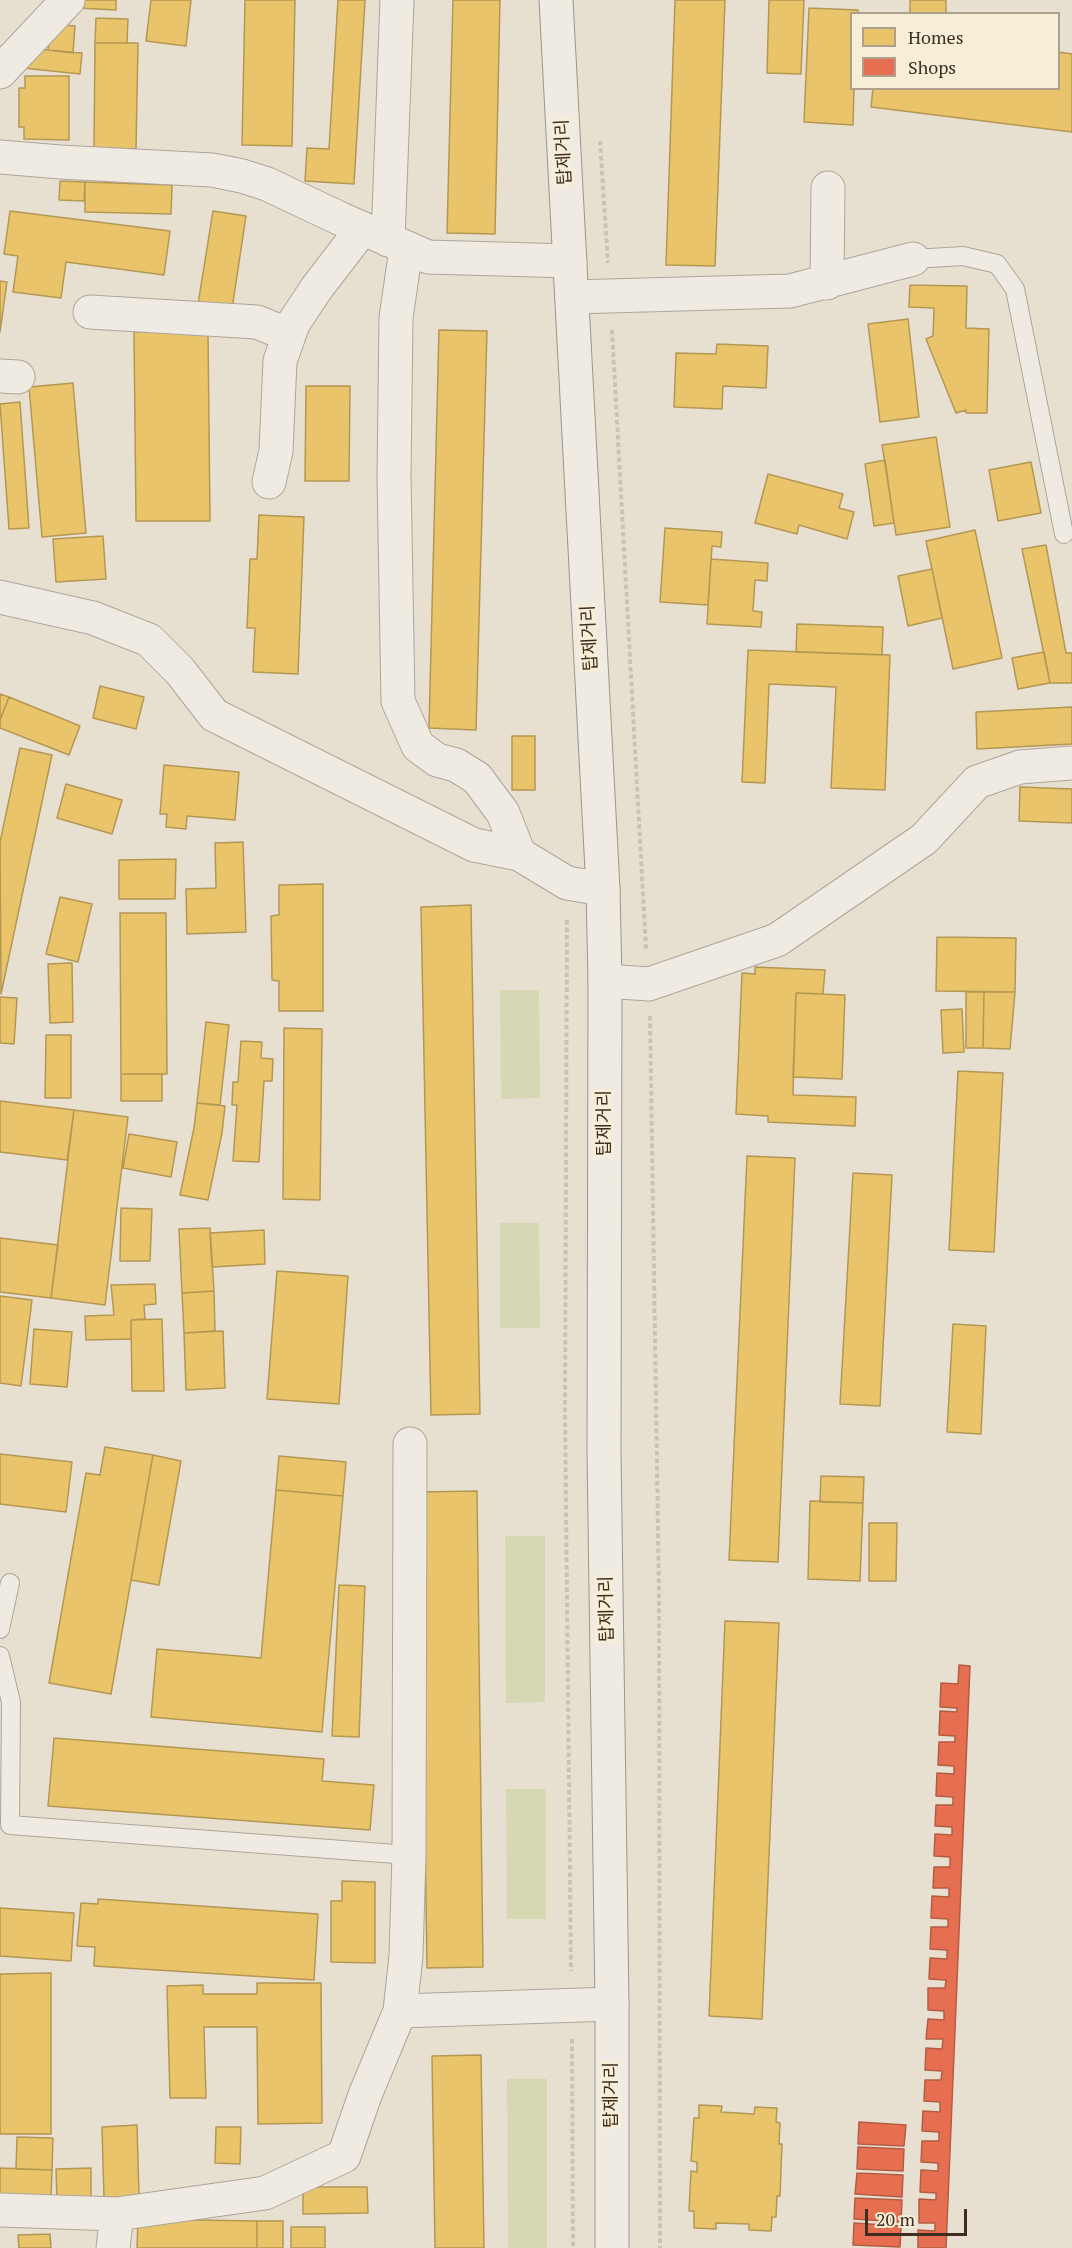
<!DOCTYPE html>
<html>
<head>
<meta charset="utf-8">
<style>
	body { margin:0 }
	#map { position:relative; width:1072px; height:2248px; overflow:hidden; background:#e7e0d1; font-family:"PT Serif",serif }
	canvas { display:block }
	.legend { position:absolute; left:850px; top:12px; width:210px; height:78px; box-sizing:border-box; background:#f7eed8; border:2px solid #ada18e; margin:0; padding:8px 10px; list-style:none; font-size:18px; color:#3d2e20 }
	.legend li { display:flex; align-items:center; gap:12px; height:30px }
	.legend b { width:30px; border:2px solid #ada18e }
	.scale { position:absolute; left:865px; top:2209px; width:102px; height:27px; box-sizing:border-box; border:3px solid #3d2e20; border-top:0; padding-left:8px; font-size:18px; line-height:21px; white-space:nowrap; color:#3d2e20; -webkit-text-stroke:4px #f7eed8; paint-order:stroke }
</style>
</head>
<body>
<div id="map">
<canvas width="1072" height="2248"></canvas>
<ul class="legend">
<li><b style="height:16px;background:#e9c46a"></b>Homes</li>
<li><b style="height:16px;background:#e76f51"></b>Shops</li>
</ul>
<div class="scale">20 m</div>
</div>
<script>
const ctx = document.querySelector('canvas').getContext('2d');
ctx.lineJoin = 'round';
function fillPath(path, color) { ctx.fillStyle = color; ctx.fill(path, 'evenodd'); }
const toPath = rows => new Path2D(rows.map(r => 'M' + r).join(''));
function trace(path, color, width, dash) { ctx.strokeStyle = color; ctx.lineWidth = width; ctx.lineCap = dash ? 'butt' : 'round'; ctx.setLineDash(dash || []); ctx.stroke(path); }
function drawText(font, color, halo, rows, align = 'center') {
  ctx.font = font + ' "PT Serif","Noto Sans KR",serif'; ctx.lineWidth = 6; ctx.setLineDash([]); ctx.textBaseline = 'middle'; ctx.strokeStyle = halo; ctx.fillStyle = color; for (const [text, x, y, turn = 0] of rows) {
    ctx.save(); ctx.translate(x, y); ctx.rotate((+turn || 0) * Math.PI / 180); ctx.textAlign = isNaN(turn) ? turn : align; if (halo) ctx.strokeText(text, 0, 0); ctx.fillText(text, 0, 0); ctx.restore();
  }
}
const green = toPath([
	[500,990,539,990,540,1098,501,1099],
	[500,1223,539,1223,540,1328,500,1328],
	[505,1536,545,1536,545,1702,506,1703],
	[506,1789,546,1789,546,1919,507,1919],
	[507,2079,547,2079,547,2248,508,2248]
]);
const homes = toPath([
	[78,0,116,0,116,10,78,8,78,0],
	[151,0,191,0,186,46,146,41,151,0],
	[245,0,295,0,292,146,242,145,245,0],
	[338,0,365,0,354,184,305,181,307,148,329,149,338,0],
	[453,0,500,0,495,234,447,233,453,0],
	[675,0,725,0,715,266,666,265,675,0],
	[769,0,804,0,801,74,767,73,769,0],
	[910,0,946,0,946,14,910,14,910,0],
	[809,8,858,10,858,14,852,14,852,88,854,88,853,125,804,122,809,8],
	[96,18,128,19,127,43,95,43,96,18],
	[51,24,75,26,73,53,48,50,51,24],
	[95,43,138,43,136,149,94,148,95,43],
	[25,48,82,53,80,74,23,68,25,48],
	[1058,52,1072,54,1072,132,871,107,873,88,1058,88,1058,52],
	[25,76,69,76,69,140,24,139,24,127,19,127,19,88,25,88,25,76],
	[60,181,85,182,84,201,59,200,60,181],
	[85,182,172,185,171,214,85,212,85,182],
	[10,211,170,231,164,275,66,262,61,298,13,292,18,256,4,254,10,211],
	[213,211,246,216,232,309,198,304,213,211],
	[0,281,7,282,0,332,0,281],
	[910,285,967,286,966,328,989,329,987,413,966,413,966,410,956,413,926,339,933,336,934,308,909,307,910,285],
	[908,319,919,417,880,422,868,324,908,319],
	[439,330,487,331,476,730,429,728,439,330],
	[208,331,210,521,136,521,134,332,208,331],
	[717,344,768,346,766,388,723,386,722,409,674,407,676,353,716,354,717,344],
	[73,383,86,533,42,537,29,387,73,383],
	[306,386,350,386,349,481,305,481,306,386],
	[20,402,29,528,9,529,0,404,20,402],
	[936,437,950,527,896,535,882,445,936,437],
	[885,460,894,523,874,526,865,464,885,460],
	[1031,462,1041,513,998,521,989,470,1031,462],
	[768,474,843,494,839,508,854,512,847,539,799,525,797,534,755,523,768,474],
	[259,515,304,517,298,674,253,672,255,628,247,628,250,559,257,559,259,515],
	[665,528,722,532,721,547,712,546,708,605,660,602,665,528],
	[975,530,1002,658,953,669,926,541,975,530],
	[103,536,106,579,56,582,53,539,103,536],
	[1046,545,1066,653,1072,653,1072,683,1050,683,1022,549,1046,545],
	[711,559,768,563,767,581,755,580,753,611,762,612,761,627,707,624,711,559],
	[932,569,942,618,908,626,898,576,932,569],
	[797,624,883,627,882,655,796,652,797,624],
	[748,650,890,655,885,790,831,788,836,687,769,684,765,783,742,782,748,650],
	[1044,652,1050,683,1018,689,1012,658,1044,652],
	[100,686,144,697,136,729,93,718,100,686],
	[0,694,9,697,0,720,0,694],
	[9,697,80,726,69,755,0,728,0,720,9,697],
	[1072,707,1072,744,977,749,976,712,1072,707],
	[512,736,535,736,535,790,512,790,512,736],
	[20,748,52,755,1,994,0,842,20,748],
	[164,765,239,772,235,820,187,816,186,829,166,827,167,814,160,814,164,765],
	[66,784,122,800,112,834,57,818,66,784],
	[1020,787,1072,789,1072,823,1019,821,1020,787],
	[243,842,246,932,187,934,186,889,216,888,215,843,243,842],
	[176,859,175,899,119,899,119,860,176,859],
	[323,884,323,1011,279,1011,279,981,272,980,271,916,279,915,279,885,323,884],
	[60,897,92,904,78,962,46,954,60,897],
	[471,905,480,1414,431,1415,421,907,471,905],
	[120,913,166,913,167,1074,121,1074,120,913],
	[937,937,1016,938,1015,992,936,991,937,937],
	[72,963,73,1022,50,1023,48,964,72,963],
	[755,967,825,970,823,994,796,993,793,1095,856,1097,855,1126,768,1122,768,1116,736,1114,742,973,755,974,755,967],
	[966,992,984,992,983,1048,966,1048,966,992],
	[984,992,1015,992,1010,1049,983,1048,984,992],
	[796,993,845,995,842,1079,793,1077,796,993],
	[0,997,17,998,14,1044,0,1043,0,997],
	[962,1009,964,1052,943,1053,941,1010,962,1009],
	[206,1022,229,1025,220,1105,197,1103,206,1022],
	[284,1028,322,1029,320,1200,283,1199,284,1028],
	[46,1035,71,1035,71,1098,45,1098,46,1035],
	[241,1041,262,1042,261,1058,273,1059,272,1081,264,1081,259,1162,233,1161,237,1105,232,1105,233,1082,238,1082,241,1041],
	[958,1071,1003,1073,994,1252,949,1250,958,1071],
	[121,1074,162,1074,162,1101,121,1101,121,1074],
	[0,1101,74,1110,67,1160,0,1152,0,1101],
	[197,1103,225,1106,222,1133,208,1200,180,1195,194,1128,197,1103],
	[74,1110,128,1117,105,1305,51,1298,74,1110],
	[129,1134,177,1142,171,1177,123,1168,129,1134],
	[747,1156,795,1158,778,1562,729,1560,747,1156],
	[853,1173,892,1175,880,1406,840,1404,853,1173],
	[121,1208,152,1209,150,1261,120,1261,121,1208],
	[210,1228,214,1291,182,1293,179,1229,210,1228],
	[264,1230,265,1264,212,1267,210,1233,264,1230],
	[0,1238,58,1245,51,1298,0,1292,0,1238],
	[277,1271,348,1276,339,1404,267,1399,277,1271],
	[155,1284,156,1304,144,1305,145,1319,131,1320,131,1339,86,1340,85,1316,114,1315,111,1285,155,1284],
	[214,1291,215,1331,184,1333,182,1293,214,1291],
	[0,1296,32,1300,21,1386,0,1383,0,1296],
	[162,1319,164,1391,132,1391,131,1320,162,1319],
	[953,1324,986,1326,981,1434,947,1432,953,1324],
	[34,1329,72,1332,67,1387,30,1384,34,1329],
	[223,1331,225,1388,186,1390,184,1333,223,1331],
	[105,1447,153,1455,111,1694,49,1683,86,1473,100,1475,105,1447],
	[0,1454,72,1462,66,1512,0,1504,0,1454],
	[153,1455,181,1461,159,1585,131,1580,153,1455],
	[279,1456,346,1462,343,1496,276,1490,279,1456],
	[821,1476,864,1477,863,1503,820,1502,821,1476],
	[276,1490,343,1496,322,1732,151,1717,157,1649,261,1658,276,1490],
	[477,1491,483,1967,427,1968,420,1492,477,1491],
	[810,1501,863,1503,860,1581,808,1579,810,1501],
	[869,1523,897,1523,896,1581,869,1581,869,1523],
	[339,1585,365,1586,359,1737,332,1736,339,1585],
	[725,1621,779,1623,762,2019,709,2016,725,1621],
	[54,1738,324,1759,322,1781,374,1785,370,1830,48,1806,54,1738],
	[342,1881,375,1882,375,1963,331,1962,331,1901,342,1901,342,1881],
	[98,1899,318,1914,314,1980,94,1966,95,1947,77,1946,81,1903,98,1904,98,1899],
	[0,1908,74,1913,71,1961,0,1956,0,1908],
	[51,1973,51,2134,0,2134,0,1974,51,1973],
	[257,1983,321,1983,322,2123,258,2124,257,2027,204,2027,206,2098,170,2098,167,1986,203,1985,203,1994,257,1994,257,1983],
	[481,2055,484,2248,435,2248,432,2056,481,2055],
	[699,2105,722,2106,721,2112,754,2114,755,2107,777,2108,776,2122,780,2123,779,2144,782,2144,780,2196,777,2196,776,2217,772,2217,771,2231,749,2230,749,2224,716,2223,716,2229,694,2228,694,2211,689,2211,691,2171,697,2172,697,2162,691,2161,694,2118,699,2118,699,2105],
	[137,2125,139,2196,104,2198,102,2127,137,2125],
	[216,2127,241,2127,240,2164,215,2163,216,2127],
	[17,2137,53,2138,52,2170,16,2169,17,2137],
	[0,2168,52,2170,51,2198,0,2197,0,2168],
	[91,2168,91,2201,57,2202,56,2169,91,2168],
	[303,2187,367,2187,368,2213,303,2214,303,2187],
	[138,2219,257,2221,257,2248,137,2248,138,2219],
	[257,2221,283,2221,283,2248,257,2248,257,2221],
	[291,2227,325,2227,325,2248,291,2248,291,2227],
	[50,2234,51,2248,19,2248,18,2235,50,2234]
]);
const shops = toPath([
	[959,1665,970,1666,946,2248,918,2248,918,2230,935,2231,935,2223,919,2223,919,2199,936,2200,936,2193,920,2192,921,2170,938,2171,938,2163,921,2162,922,2141,939,2141,939,2132,922,2131,923,2111,940,2112,940,2102,924,2101,925,2080,941,2080,942,2071,925,2070,926,2048,942,2049,943,2039,926,2039,928,2019,944,2020,944,2011,928,2010,928,1988,945,1988,946,1980,929,1979,930,1958,947,1959,947,1950,930,1949,931,1927,948,1927,948,1919,931,1918,932,1896,949,1897,949,1888,933,1888,934,1867,950,1867,950,1857,934,1856,935,1834,952,1835,952,1827,935,1826,936,1805,953,1805,953,1797,936,1796,937,1773,954,1774,954,1766,938,1765,939,1742,955,1742,955,1736,939,1735,940,1711,957,1712,957,1708,940,1707,941,1683,958,1684,959,1665],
	[859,2122,906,2125,904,2146,858,2144,859,2122],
	[858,2147,904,2149,903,2171,857,2169,858,2147],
	[857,2173,903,2175,902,2197,855,2194,857,2173],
	[855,2198,902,2200,901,2222,854,2219,855,2198],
	[854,2223,901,2226,900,2247,853,2245,854,2223]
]);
const path = toPath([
	[600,141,608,263],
	[612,330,646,949],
	[567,920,565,1412,571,1971],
	[650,1016,659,1595,660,2248],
	[572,2039,573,2248]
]);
const service = toPath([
	[913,259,963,256,997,264,1015,289,1064,534],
	[0,1629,10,1583],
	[0,1656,11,1702,10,1825,409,1855]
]);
const minor = toPath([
	[0,72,68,0],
	[0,157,60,162,212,170,242,176,267,184,341,219,428,257,570,261],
	[388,240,397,0],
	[406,249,396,318,394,476,398,701,418,746,437,760,456,765,477,778,503,813,519,854],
	[827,283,828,188],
	[572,297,790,291,913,259],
	[90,312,257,322,289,335],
	[0,376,18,377],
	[269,482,276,451,280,361,293,324,316,289,362,229],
	[0,597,93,618,149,640,180,671,214,715,474,845,519,854,567,883,603,889],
	[605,981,649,984,777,940,924,839,977,782,1020,767,1072,763],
	[400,2011,406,1956,409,1855,410,1444],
	[0,2210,117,2214,265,2193,344,2156,365,2095,400,2011,612,2004],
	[113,2248,117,2214]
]);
const secondary = toPath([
	[556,0,603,889,605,981,604,1452,612,2004,612,2248]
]);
const streetNames = [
	["탑제거리",564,152,-93],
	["탑제거리",590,638,-93],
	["탑제거리",605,1123,-90],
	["탑제거리",607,1609,-91],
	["탑제거리",612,2095,-90]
];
fillPath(green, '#d6d7b3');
fillPath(homes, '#e9c46a');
trace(homes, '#b59754', 1.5);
fillPath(shops, '#e76f51');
trace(shops, '#b45c42', 1.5);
trace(service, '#ada599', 20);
trace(minor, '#ada599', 35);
trace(secondary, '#9c958a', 35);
trace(path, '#c8c2b9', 4, [4.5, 3]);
trace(service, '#efebe3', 18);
trace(minor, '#efebe3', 33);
trace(secondary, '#efebe3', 33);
drawText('18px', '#3d2e20', '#f7eed8', streetNames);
</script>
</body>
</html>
